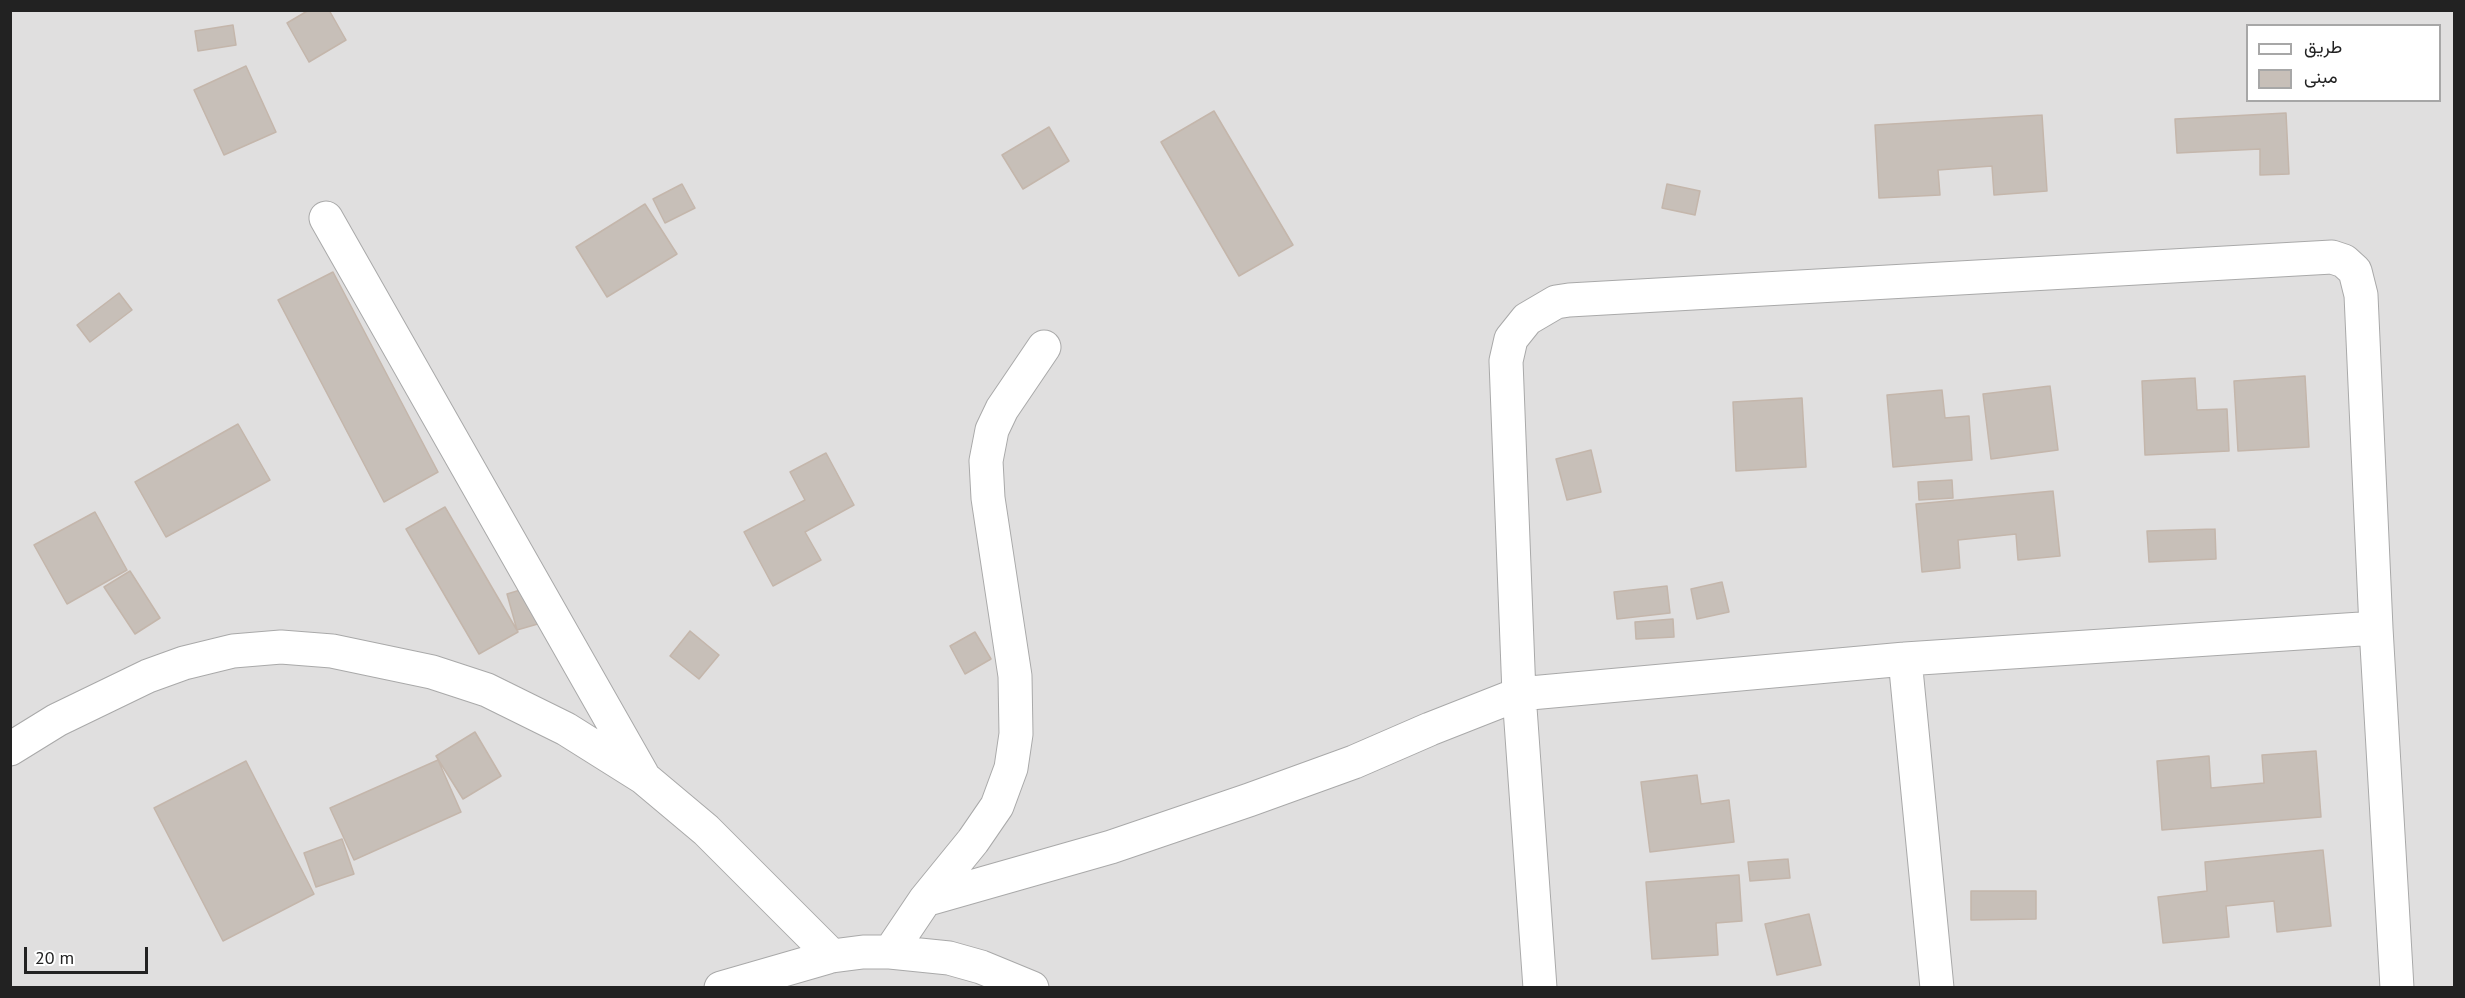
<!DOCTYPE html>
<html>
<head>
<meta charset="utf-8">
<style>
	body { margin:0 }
	#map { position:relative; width:2465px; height:998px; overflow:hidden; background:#f2efe9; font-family:"PT Sans",Vazirmatn,sans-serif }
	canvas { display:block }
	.frame { position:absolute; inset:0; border:12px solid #222; pointer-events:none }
	.legend { position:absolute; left:2246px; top:24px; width:195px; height:78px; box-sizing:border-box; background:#fff; border:2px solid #a7a7a7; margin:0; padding:8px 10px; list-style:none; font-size:18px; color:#222 }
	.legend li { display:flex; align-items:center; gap:12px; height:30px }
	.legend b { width:30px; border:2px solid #a7a7a7 }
	.scale { position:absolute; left:24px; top:947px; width:124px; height:27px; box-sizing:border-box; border:3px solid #222; border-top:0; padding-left:8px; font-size:18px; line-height:21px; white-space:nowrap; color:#222; -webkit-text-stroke:4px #fff; paint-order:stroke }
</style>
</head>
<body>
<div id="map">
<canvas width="2465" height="998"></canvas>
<div class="frame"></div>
<ul class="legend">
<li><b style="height:8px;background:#fff"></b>طريق</li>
<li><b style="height:16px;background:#c7bfb8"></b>مبنى</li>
</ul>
<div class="scale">20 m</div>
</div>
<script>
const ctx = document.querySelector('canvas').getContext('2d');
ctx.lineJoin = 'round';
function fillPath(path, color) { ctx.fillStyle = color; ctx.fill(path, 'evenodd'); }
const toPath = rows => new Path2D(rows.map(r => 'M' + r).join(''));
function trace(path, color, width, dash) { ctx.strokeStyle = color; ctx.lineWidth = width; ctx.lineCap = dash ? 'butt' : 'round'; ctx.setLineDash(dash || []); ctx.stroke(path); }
const residential = toPath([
	[11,11,2454,11,2454,987,11,987],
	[2248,26,2440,26,2440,100,2248,100]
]);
const building = toPath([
	[309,10,329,10,346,40,309,62,287,23,309,10],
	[233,25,236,45,198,51,195,31,233,25],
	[246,66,276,132,224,155,194,90,246,66],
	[1214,111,1293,245,1239,276,1161,142,1214,111],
	[2286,113,2289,174,2260,175,2260,149,2177,153,2175,119,2286,113],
	[2042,115,2047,191,1994,195,1992,166,1938,170,1940,195,1879,198,1875,125,2042,115],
	[1049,127,1069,161,1023,189,1002,155,1049,127],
	[682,184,695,208,665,223,653,199,682,184],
	[1667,184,1700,191,1695,215,1662,208,1667,184],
	[645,204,677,254,607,297,576,247,645,204],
	[333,272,438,472,384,502,278,300,333,272],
	[119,293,132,310,90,342,77,325,119,293],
	[2305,376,2309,447,2238,451,2234,381,2305,376],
	[2195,378,2197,410,2227,409,2229,451,2145,455,2142,381,2195,378],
	[2050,386,2058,450,1991,459,1983,394,2050,386],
	[1942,390,1945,418,1969,416,1972,460,1893,467,1887,395,1942,390],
	[1802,398,1806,467,1736,471,1733,402,1802,398],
	[238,424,270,480,166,537,135,482,238,424],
	[1591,450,1601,492,1567,500,1556,459,1591,450],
	[826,453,854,505,805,532,821,560,773,586,744,532,805,500,790,472,826,453],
	[1952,480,1953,498,1919,500,1918,482,1952,480],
	[2053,491,2060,556,2018,560,2016,534,1958,540,1960,568,1922,572,1916,504,2053,491],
	[445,507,518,632,479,654,406,529,445,507],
	[95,512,127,570,67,604,34,545,95,512],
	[2215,529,2216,559,2149,562,2147,531,2215,529],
	[130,571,160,618,135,634,104,587,130,571],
	[1722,582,1729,612,1697,619,1691,589,1722,582],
	[537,585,548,621,517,630,507,594,537,585],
	[1667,586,1670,613,1617,619,1614,592,1667,586],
	[1673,619,1674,637,1636,639,1635,622,1673,619],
	[690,631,719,655,699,679,670,656,690,631],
	[975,632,991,659,965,674,950,646,975,632],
	[475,732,501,776,463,799,436,756,475,732],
	[2316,751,2321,817,2162,830,2157,761,2209,756,2211,788,2264,783,2262,755,2316,751],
	[438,760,461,812,354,860,330,808,438,760],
	[246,761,314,894,223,941,154,808,246,761],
	[1697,775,1701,804,1729,800,1734,842,1650,852,1641,782,1697,775],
	[342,839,354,874,316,887,304,853,342,839],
	[2323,850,2331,926,2277,932,2274,901,2226,906,2229,937,2163,943,2158,897,2207,891,2205,862,2323,850],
	[1788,859,1790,878,1750,881,1748,862,1788,859],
	[1739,875,1742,921,1716,923,1718,955,1652,959,1646,882,1739,875],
	[1971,891,2036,891,2036,919,1971,920,1971,891],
	[1809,914,1821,965,1777,975,1765,924,1809,914]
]);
const minor = toPath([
	[326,218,642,774],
	[1905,659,1937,988],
	[10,749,57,720,148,676,184,663,233,651,281,647,332,651,432,672,487,690,566,729,644,778,706,830,832,956],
	[925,900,1111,847,1249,800,1354,762,1430,729,1519,694,1905,659,2376,628],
	[890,952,925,900,973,841,997,806,1011,768,1016,734,1015,676,988,498,986,461,992,430,1002,409,1044,347],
	[721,988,832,956,863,952,890,952,949,958,981,967,1032,988],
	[1540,988,1519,694,1506,361,1511,339,1527,319,1556,302,1569,300,2332,257,2344,261,2355,271,2361,295,2376,628,2397,988]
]);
fillPath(residential, '#e0dfdf');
fillPath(building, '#c7bfb8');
trace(building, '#c4b6ab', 1.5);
trace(minor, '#a9a9a9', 35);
trace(minor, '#fff', 33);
</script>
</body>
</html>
